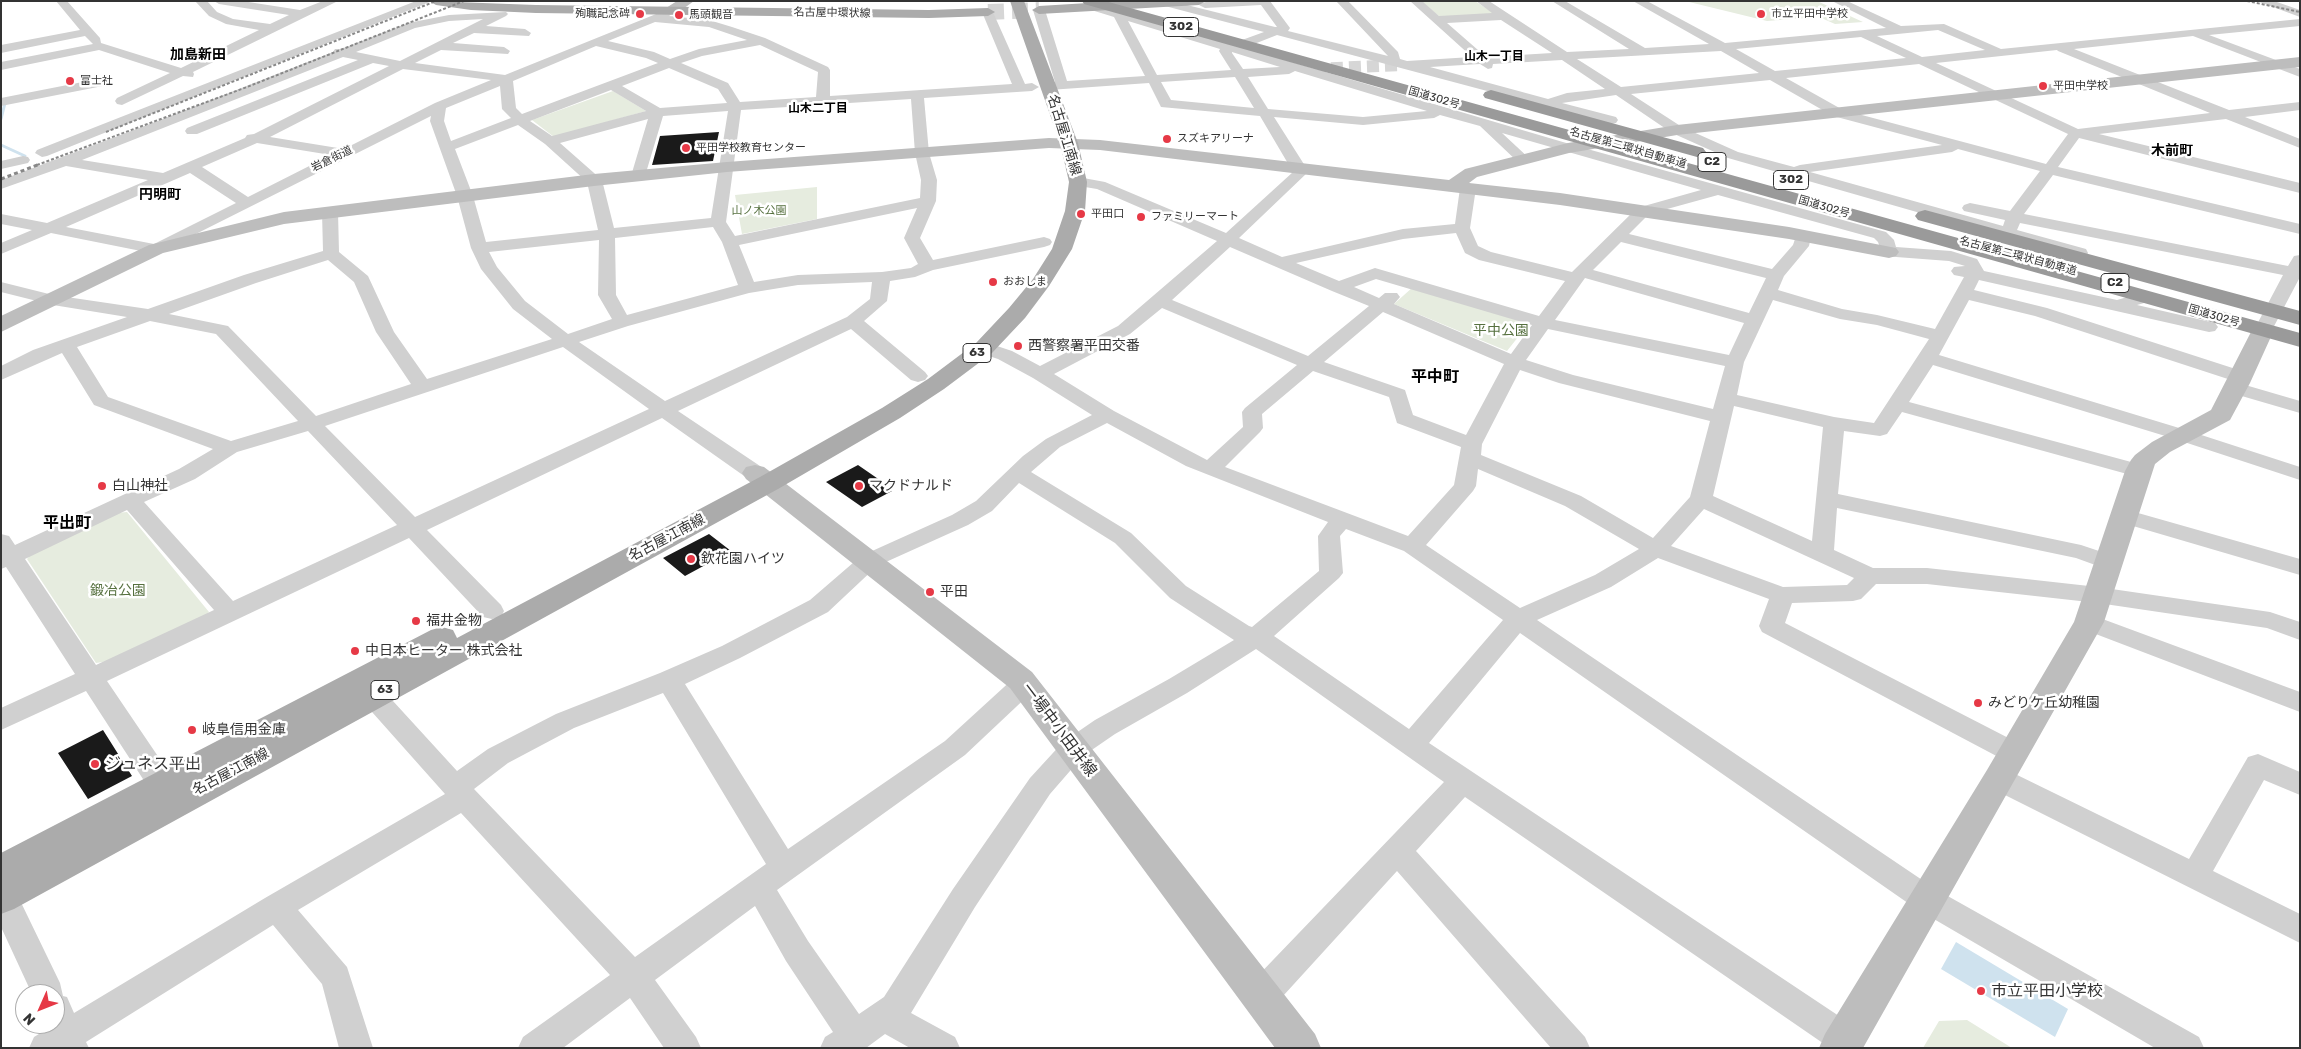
<!DOCTYPE html>
<html>
<head>
<meta charset="utf-8">
<style>
	body { margin:0 }
	#map { position:relative; width:2301px; height:1049px; overflow:hidden; background:#fff; font-family:Rubik,sans-serif }
	canvas { display:block }
	.frame { position:absolute; inset:0; border:2px solid #333; pointer-events:none }
	.north { position:absolute; left:15px; top:984px; width:50px; height:50px; box-sizing:border-box; background:#fff; border:1px solid #adadad; border-radius:50%; rotate:226deg; font-size:14px; font-weight:700; line-height:20px; text-align:center; color:#333 }
	.north::after { content:''; display:block; margin:auto; width:18px; height:22px; background:#e63946; clip-path:polygon(50% 0,100% 100%,50% 72%,0 100%) }
</style>
</head>
<body>
<div id="map">
<canvas width="2301" height="1049"></canvas>
<div class="frame"></div>
<div class="north">N</div>
</div>
<script>
const ctx = document.querySelector('canvas').getContext('2d');
ctx.lineJoin = 'round';
function fillPath(path, color) { ctx.fillStyle = color; ctx.fill(path, 'evenodd'); }
const toPath = rows => new Path2D(rows.map(r => 'M' + r).join(''));
function trace(path, color, width, dash) { ctx.strokeStyle = color; ctx.lineWidth = width; ctx.lineCap = dash ? 'butt' : 'round'; ctx.setLineDash(dash || []); ctx.stroke(path); }
function drawText(font, color, halo, rows, align = 'center') {
  ctx.font = font + ' Rubik,"Noto Sans JP",sans-serif'; ctx.lineWidth = 5; ctx.setLineDash([]); ctx.textBaseline = 'middle'; ctx.strokeStyle = halo; ctx.fillStyle = color; for (const [text, x, y, turn = 0] of rows) {
    ctx.save(); ctx.translate(x, y); ctx.rotate((+turn || 0) * Math.PI / 180); ctx.textAlign = isNaN(turn) ? turn : align; if (halo) ctx.strokeText(text, 0, 0); ctx.fillText(text, 0, 0); ctx.restore();
  }
}
const green = toPath([
	[1421,1,1475,1,1495,14,1440,17],
	[1685,1,1817,1,1863,22,1835,24,1819,17,1767,21],
	[613,91,646,111,554,137,532,120],
	[817,187,817,219,742,234,735,195],
	[1413,287,1530,322,1507,351,1394,304],
	[127,512,209,612,205,616,109,661,96,663,27,559,32,553,117,513],
	[1967,1020,2012,1048,1923,1048,1939,1021]
]);
const water = toPath([
	[1956,942,2068,1009,2055,1037,1941,969]
]);
const stream = toPath([
	[1,119,5,103],
	[1,145,25,156]
]);
const building = toPath([
	[719,132,713,161,652,165,660,136],
	[858,465,887,485,885,486,892,491,862,507,826,482],
	[709,534,731,551,685,576,663,558],
	[103,730,132,776,88,799,58,753]
]);
const streetTunnel = toPath([
	[1313,69,1401,65]
]);
const primaryTunnel = toPath([
	[988,12,1039,10]
]);
const street = toPath([
	[56,1,67,1,100,38,101,43,181,68,259,30,226,24,209,16,195,1,207,1,217,12,233,19,270,24,289,15,219,4,214,1,242,1,300,10,323,1,338,1,193,72,194,74,193,77,183,76,122,105,117,104,115,101,117,98,170,73,99,50,1,70,1,62,93,44,85,36,1,53,1,45,80,30,56,1],
	[416,1,432,1,47,156,42,157,35,153,37,150,416,1],
	[1171,1,1275,27,1277,27,1261,5,1205,8,1199,5,1201,3,1211,1,1270,1,1290,28,1288,31,1388,56,1336,1,1348,1,1398,52,1400,59,1407,61,1472,57,1410,1,1422,1,1439,16,1492,13,1476,1,1489,1,1567,52,1629,49,1552,1,1565,1,1645,48,1709,44,1633,1,1647,1,1725,43,1886,28,1832,1,1847,1,1901,26,1944,24,2001,49,2300,19,2300,26,2209,35,2300,69,2300,77,2193,36,2074,49,2229,110,2300,102,2300,110,2245,117,2300,139,2300,148,2226,119,2099,134,2300,183,2300,193,2079,138,2058,167,2300,224,2300,234,2053,175,2024,214,2288,266,2294,256,2300,255,2300,277,2272,330,2269,334,2263,335,2257,334,2254,330,2283,275,2020,223,2017,230,2086,249,2088,253,2086,257,2080,258,2074,257,1728,158,1672,133,1616,95,1562,103,1616,117,1618,120,1616,123,1611,124,1277,35,1244,48,1573,145,1886,232,1894,240,1896,247,1951,251,1977,259,1984,271,2117,300,2145,292,2151,293,2154,297,2151,301,2137,305,2215,323,2218,327,2215,331,2209,332,1979,280,1974,290,2047,308,2248,373,2251,377,2248,381,2241,383,2234,381,2035,316,1969,300,1939,355,2189,431,2300,467,2300,480,2175,439,1933,365,1909,402,2146,466,2149,471,2146,476,2138,477,1902,412,1887,434,1880,436,1844,431,1838,494,2081,545,2117,557,2121,562,2117,567,2109,570,2076,558,1837,508,1834,550,1873,568,1927,568,2098,587,2270,612,2300,622,2300,640,2267,628,2098,603,1927,584,1876,584,1861,599,1853,601,1792,603,1785,623,2024,746,2028,753,2024,760,2014,764,2004,760,1762,632,1759,626,1769,599,1658,558,1611,587,1537,620,1937,890,2199,1037,2204,1048,2155,1048,1915,908,1520,633,1429,743,1857,1028,1862,1039,1858,1048,1830,1048,1465,797,1416,851,1585,1037,1590,1048,1551,1048,1397,871,1273,1007,1261,1011,1249,1007,1245,996,1249,985,1444,782,1256,649,1187,693,1115,734,1083,756,1050,794,975,907,911,1013,955,1037,960,1048,910,1048,885,1034,866,1048,820,1048,825,1037,833,1032,786,961,755,906,655,980,696,1037,701,1048,664,1048,630,998,563,1048,518,1048,523,1037,610,975,461,813,298,910,347,967,373,1048,339,1048,322,984,273,925,86,1042,89,1048,29,1048,34,1037,47,1029,45,1024,55,1024,55,994,32,994,1,927,1,885,14,888,60,983,63,996,67,997,74,1013,265,898,445,794,364,703,360,696,364,689,373,686,382,689,457,771,488,749,556,714,660,673,722,646,810,600,861,556,952,515,976,501,1023,456,1046,439,1092,415,1033,378,998,359,977,352,975,348,977,344,984,342,991,344,1012,351,1040,366,1118,326,1217,241,1097,189,1073,185,1070,182,1073,179,1078,177,1105,182,1226,233,1293,172,1260,116,1161,107,1149,83,1049,90,1042,86,1044,83,1055,82,1033,10,1039,7,1045,10,1067,81,1145,76,1114,17,1088,9,1086,7,1088,5,1096,5,1231,44,1264,32,1165,6,1163,4,1165,2,1171,1],
	[1501,20,1552,53,1486,57,1447,23,1501,20],
	[1128,21,1220,49,1219,51,1231,70,1157,75,1128,21],
	[1938,30,1985,50,1922,57,1877,36,1938,30],
	[1861,37,1906,58,1775,71,1736,49,1861,37],
	[2057,50,2058,51,2210,113,2078,129,1936,63,2057,50],
	[1721,51,1759,73,1621,87,1577,59,1721,51],
	[1232,53,1232,52,1280,67,1243,69,1232,53],
	[1562,60,1605,89,1567,93,1548,99,1430,67,1480,64,1488,69,1492,68,1493,64,1562,60],
	[1919,64,2068,134,2046,164,1843,110,1786,78,1919,64],
	[1295,71,1427,111,1363,117,1268,109,1248,77,1289,74,1295,71],
	[1235,77,1254,108,1171,100,1161,82,1235,77],
	[1770,80,1833,116,1942,145,1800,165,1794,167,1738,152,1682,127,1631,94,1770,80],
	[1440,115,1480,126,1519,163,1524,164,1531,160,1502,133,1701,190,1637,208,1572,272,1491,252,1478,246,1470,228,1476,188,1473,185,1468,183,1463,185,1460,188,1455,224,1403,229,1282,257,1239,238,1307,173,1307,169,1274,117,1363,125,1434,118,1440,115],
	[1958,149,2040,171,2010,211,1970,203,1964,205,1962,208,1964,211,2005,220,2003,226,1810,172,1952,152,1958,149],
	[1718,195,1874,238,1878,242,1883,256,1949,261,1965,266,1954,267,1951,271,1954,275,1964,277,1935,329,1877,315,1842,309,1778,290,1784,276,1809,246,1811,236,1809,233,1797,233,1793,245,1772,269,1629,234,1649,214,1718,195],
	[1456,233,1465,253,1479,260,1565,281,1539,316,1375,268,1339,281,1296,263,1403,239,1456,233],
	[1621,242,1766,278,1749,313,1593,270,1621,242],
	[1230,247,1332,291,1369,306,1308,356,1172,300,1230,247],
	[1585,278,1744,323,1729,355,1555,320,1585,278],
	[1376,279,1532,325,1511,354,1394,304,1400,297,1397,293,1385,293,1379,298,1354,287,1376,279],
	[1773,300,1840,319,1877,325,1929,339,1874,423,1834,417,1737,395,1744,362,1773,300],
	[1162,308,1297,365,1245,408,1242,412,1243,427,1207,460,1114,411,1054,374,1130,334,1162,308],
	[1383,312,1504,364,1466,435,1413,415,1405,390,1324,362,1383,312],
	[1548,329,1725,366,1713,409,1573,375,1526,360,1548,329],
	[1520,370,1559,383,1710,421,1690,497,1653,538,1581,496,1481,455,1482,444,1520,370],
	[1313,371,1389,397,1397,423,1461,447,1454,485,1408,536,1225,467,1260,432,1263,428,1262,414,1313,371],
	[1734,406,1823,427,1812,541,1713,496,1734,406],
	[1107,423,1186,466,1328,522,1318,536,1319,571,1252,627,1249,626,1186,586,1131,533,1031,472,1060,447,1107,423],
	[1478,469,1565,506,1639,549,1595,575,1520,608,1426,545,1473,491,1476,486,1478,469],
	[1019,483,1115,543,1170,598,1234,640,1169,679,1095,720,1063,742,1030,778,953,889,884,997,859,1014,808,941,777,890,965,755,1033,691,1037,684,1033,677,1024,675,1015,677,945,741,788,849,685,684,740,658,828,612,877,566,968,525,992,511,1019,483],
	[1704,509,1854,578,1847,585,1783,587,1671,546,1704,509],
	[1346,529,1404,551,1503,620,1409,729,1274,636,1339,578,1343,573,1340,536,1346,529],
	[663,693,766,864,635,957,474,789,508,763,574,728,663,693],
	[2257,1,2274,1,2300,10,2300,17,2257,1],
	[671,8,677,11,669,16,709,20,732,27,765,38,828,67,830,70,830,96,1012,84,982,12,984,10,992,10,1025,84,1032,83,1039,87,1032,91,924,98,929,153,937,180,936,201,920,238,933,260,1044,237,1050,239,1052,242,1050,245,1044,247,933,270,915,277,890,281,887,301,864,321,925,372,928,376,925,380,918,382,911,380,851,329,678,411,763,468,766,473,763,478,755,479,747,478,662,418,427,530,501,605,504,611,501,617,492,619,483,617,409,538,107,681,172,777,176,785,172,793,162,796,152,793,86,691,1,730,1,708,75,674,6,567,1,569,1,534,9,536,15,545,179,469,213,449,94,405,62,353,1,380,1,366,33,350,127,317,53,305,1,292,1,282,53,295,148,309,244,275,323,251,322,212,324,209,330,207,336,209,338,212,339,252,368,276,394,332,427,379,552,339,513,309,481,269,471,248,457,196,430,121,431,116,156,254,51,233,1,254,1,243,32,230,1,224,1,214,47,223,148,180,66,166,1,189,1,180,155,122,333,52,335,49,341,49,408,23,449,15,506,12,508,14,506,16,486,26,525,29,531,33,529,36,474,33,453,43,504,47,510,51,508,54,441,50,415,63,505,75,671,8],
	[483,19,400,61,356,52,415,28,449,21,483,19],
	[655,22,709,27,747,40,699,49,670,59,654,52,608,41,655,22],
	[760,45,818,72,816,97,740,102,728,83,681,63,702,56,760,45],
	[596,46,646,58,658,63,522,114,516,108,513,81,596,46],
	[343,57,358,60,187,128,185,131,187,134,197,134,373,63,389,66,254,134,247,135,245,138,163,173,82,160,343,57],
	[669,68,718,89,727,103,660,108,622,86,669,68],
	[403,69,491,80,435,103,344,149,270,137,403,69],
	[500,86,502,109,511,118,451,141,444,121,446,108,500,86],
	[611,90,646,111,552,136,530,121,611,90],
	[911,99,915,153,921,180,920,198,735,236,726,222,741,110,911,99],
	[728,111,711,218,614,228,602,180,560,143,648,119,631,176,638,180,645,176,663,116,728,111],
	[518,125,545,144,587,182,598,230,486,242,473,196,455,149,518,125],
	[257,143,331,155,248,197,202,167,257,143],
	[190,173,236,203,154,244,66,227,190,173],
	[917,208,904,238,918,264,911,268,882,272,798,275,754,282,739,245,917,208],
	[713,227,722,242,738,285,627,315,616,295,615,238,713,227],
	[599,240,598,295,612,319,568,334,525,301,497,267,489,252,599,240],
	[328,260,354,282,376,332,411,384,316,416,228,326,169,314,256,283,328,260],
	[872,282,870,299,847,317,665,401,579,342,628,326,749,293,798,285,872,282],
	[150,321,216,334,298,421,231,441,108,397,77,347,150,321],
	[563,347,649,409,415,517,325,426,563,347],
	[308,431,397,525,233,601,144,502,195,479,237,452,308,431],
	[127,510,214,610,96,665,25,559,127,510],
	[103,78,109,82,108,85,1,106,1,98,103,78],
	[23,156,28,157,30,160,28,163,1,169,1,161,23,156],
	[2235,382,2300,401,2300,413,2228,392,2225,388,2228,384,2235,382],
	[2124,509,2300,559,2300,575,2116,521,2113,516,2116,511,2124,509],
	[2089,614,2300,692,2300,712,2080,628,2077,622,2080,616,2089,614],
	[2258,754,2300,772,2300,795,2264,780,2213,871,2300,914,2300,943,1989,787,1985,779,1989,771,1999,768,2009,771,2189,859,2248,757,2258,754]
]);
const secondary = toPath([
	[677,1,694,1,676,14,666,14,664,11,666,8,677,1],
	[2300,57,2300,67,1677,135,1569,153,1477,177,1469,183,1560,193,1789,227,1896,248,1899,252,1896,256,1889,258,1789,239,1560,205,1100,150,1049,148,727,172,594,186,284,224,163,253,1,332,1,316,149,245,284,212,594,174,727,162,1049,138,1100,140,1449,180,1465,169,1568,143,1677,125,2300,57],
	[2263,323,2271,325,2274,330,2250,383,2230,420,2170,452,2155,464,2104,622,1863,1048,1819,1048,1825,1034,1987,770,2074,622,2125,471,2131,460,2135,455,2152,442,2211,410,2252,330,2255,325,2263,323],
	[755,465,764,467,1032,672,1315,1034,1321,1048,1275,1048,1010,688,746,479,742,473,746,467,755,465]
]);
const primary = toPath([
	[429,1,536,5,929,10,988,8,995,12,988,16,929,18,536,13,471,10,436,5,429,1],
	[1010,1,1024,1,1078,143,1087,182,1085,211,1072,249,1049,286,1025,318,992,353,944,389,900,418,778,489,14,909,1,914,1,853,431,630,442,627,453,630,457,638,760,477,882,408,928,379,976,343,1009,308,1033,279,1052,249,1065,211,1069,182,1060,143,1010,1],
	[1121,1,1206,1,1199,5,1039,14,1032,10,1039,6,1121,1]
]);
const highway = toPath([
	[1082,1,1105,1,2300,333,2300,347,1084,4,1082,1],
	[1491,90,1703,148,1706,152,1703,156,1697,157,1485,98,1483,95,1485,92,1491,90],
	[1925,210,2300,311,2300,325,1918,220,1915,216,1918,212,1925,210]
]);
const railFar1 = toPath([
	[2247,1,2300,12],
	[106,132,436,1],
	[37,165,247,87,464,1]
]);
const rail = toPath([
	[1,179,40,164]
]);
const markers = [
	[640,14,5,"#e63946"],
	[1761,14,5,"#e63946"],
	[679,15,5,"#e63946"],
	[70,81,5,"#e63946"],
	[2043,86,5,"#e63946"],
	[1167,139,5,"#e63946"],
	[686,148,5,"#e63946"],
	[1081,214,5,"#e63946"],
	[1141,217,5,"#e63946"],
	[993,282,5,"#e63946"],
	[1018,346,5,"#e63946"],
	[102,486,5,"#e63946"],
	[859,486,5,"#e63946"],
	[691,559,5,"#e63946"],
	[930,592,5,"#e63946"],
	[416,621,5,"#e63946"],
	[355,651,5,"#e63946"],
	[1978,703,5,"#e63946"],
	[192,730,5,"#e63946"],
	[95,764,5,"#e63946"],
	[1981,991,5,"#e63946"]
];
const farStreetnames = [
	["名古屋中環状線",832,13,1],
	["国道302号",1434,98,16],
	["名古屋第二環状自動車道",1628,148,16],
	["岩倉街道",332,159,-26],
	["国道302号",1824,207,16],
	["名古屋第二環状自動車道",2018,256,15],
	["国道302号",2214,316,16]
];
const farPoinames = [
	["殉職記念碑",630,14,"right"],
	["市立平田中学校",1771,14],
	["馬頭観音",689,15],
	["富士社",80,81],
	["平田中学校",2053,86],
	["スズキアリーナ",1177,139],
	["平田学校教育センター",696,148],
	["平田口",1091,214],
	["ファミリーマート",1151,217],
	["おおしま",1003,282]
];
const farParknames = [
	["山ノ木公園",759,211]
];
const shields = [
	[1181,27,35],
	[1712,162,28],
	[1791,180,35],
	[2115,283,28],
	[977,353,28],
	[385,690,28]
];
const shieldNames = [
	["302",1181,27],
	["C2",1712,162],
	["302",1791,180],
	["C2",2115,283],
	["63",977,353],
	["63",385,690]
];
const farNeighbourhoodnames = [
	["山木一丁目",1494,57],
	["山木二丁目",818,109]
];
const farQuarternames = [
	["加島新田",198,55],
	["木前町",2172,151],
	["円明町",160,195]
];
const streetNames = [
	["名古屋江南線",1064,135,73],
	["名古屋江南線",667,538,-28],
	["名古屋江南線",231,772,-28]
];
const parkNames = [
	["平中公園",1501,331],
	["鍛冶公園",118,591]
];
const poiNames = [
	["西警察署平田交番",1028,346],
	["白山神社",112,486],
	["マクドナルド",869,486],
	["欽花園ハイツ",701,559],
	["平田",940,592],
	["福井金物",426,621],
	["中日本ヒーター 株式会社",365,651],
	["みどりケ丘幼稚園",1988,703],
	["岐阜信用金庫",202,730]
];
const quarterNames = [
	["平中町",1435,377],
	["平出町",67,523]
];
const nearStreetnames = [
	["一場中小田井線",1059,730,53]
];
const nearPoinames = [
	["ジュネス平出",105,764],
	["市立平田小学校",1991,991]
];
fillPath(green, '#e6ecdf');
fillPath(water, '#cfe2ee');
trace(stream, '#cfe2ee', 3);
fillPath(building, '#1a1a1a');
trace(streetTunnel, '#d6d6d6', 12, [12, 6]);
trace(primaryTunnel, '#d6d6d6', 16, [16, 8]);
fillPath(street, '#d0d0d0');
fillPath(secondary, '#bdbdbd');
fillPath(primary, '#ababab');
fillPath(highway, '#9a9a9a');
trace(railFar1, '#888', 2, [3, 2]);
trace(rail, '#888', 3, [4, 3]);
for (const [x, y, r, color] of markers) { const dot = new Path2D(); dot.arc(x, y, r, 0, 2 * Math.PI); ctx.fillStyle = color; ctx.fill(dot); trace(dot, '#fff', 2); }
drawText('11px', '#333', '#fff', farStreetnames);
drawText('11px', '#333', '#fff', farPoinames, 'left');
drawText('11px', '#56703f', '#fff', farParknames);
for (const [x, y, w] of shields) { const box = new Path2D(); box.roundRect(x - w / 2, y - 9.5, w, 19, 4); ctx.fillStyle = '#fff'; ctx.fill(box); trace(box, '#333', 1); }
drawText('bold 12px', '#333', null, shieldNames);
drawText('bold 12px', '#000', '#fff', farNeighbourhoodnames);
drawText('bold 14px', '#000', '#fff', farQuarternames);
drawText('14px', '#333', '#fff', streetNames);
drawText('14px', '#56703f', '#fff', parkNames);
drawText('14px', '#333', '#fff', poiNames, 'left');
drawText('bold 16px', '#000', '#fff', quarterNames);
drawText('16px', '#333', '#fff', nearStreetnames);
drawText('16px', '#333', '#fff', nearPoinames, 'left');
</script>
</body>
</html>
